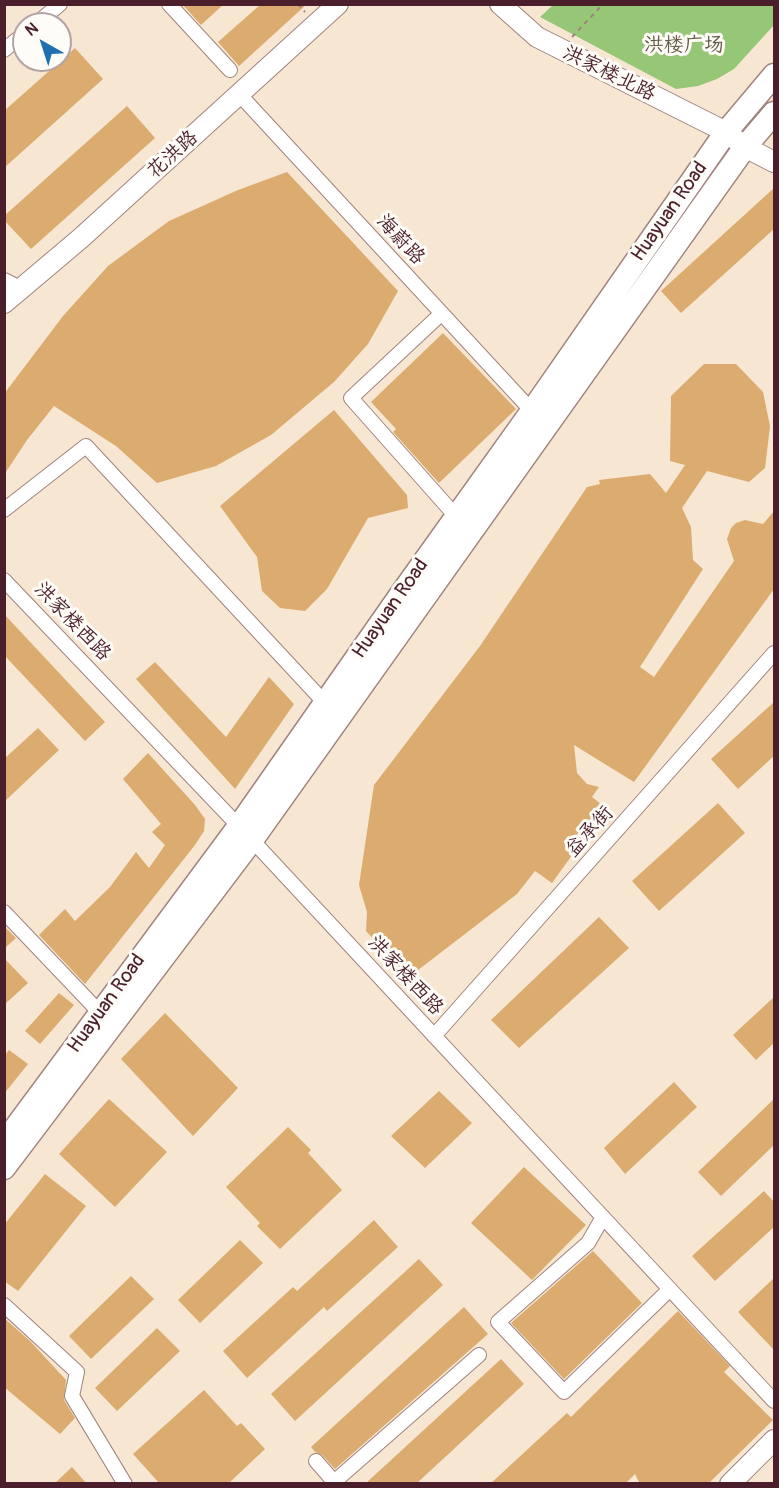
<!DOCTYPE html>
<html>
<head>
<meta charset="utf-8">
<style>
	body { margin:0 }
	#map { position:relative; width:779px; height:1488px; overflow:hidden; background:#f7e7d2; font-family:Pangolin,sans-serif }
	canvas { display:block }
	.frame { position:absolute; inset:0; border:6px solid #4a1f2b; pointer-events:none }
	.north { position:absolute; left:12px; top:12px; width:60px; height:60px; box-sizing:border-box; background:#fdfcf7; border:2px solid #b5a4a5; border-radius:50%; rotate:321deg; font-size:16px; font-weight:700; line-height:24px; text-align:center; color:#4a1f2b }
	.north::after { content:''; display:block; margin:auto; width:21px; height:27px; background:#1f6fb2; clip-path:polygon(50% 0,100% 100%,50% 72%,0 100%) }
</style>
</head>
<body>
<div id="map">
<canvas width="779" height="1488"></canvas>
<div class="frame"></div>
<div class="north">N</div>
</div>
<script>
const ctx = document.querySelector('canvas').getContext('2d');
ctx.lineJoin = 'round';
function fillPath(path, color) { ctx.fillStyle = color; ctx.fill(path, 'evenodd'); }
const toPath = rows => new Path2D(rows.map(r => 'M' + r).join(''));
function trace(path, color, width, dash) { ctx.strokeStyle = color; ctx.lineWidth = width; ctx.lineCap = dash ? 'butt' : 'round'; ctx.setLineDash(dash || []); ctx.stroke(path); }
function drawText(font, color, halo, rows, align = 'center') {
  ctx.font = font + ' Pangolin,"LXGW WenKai TC",sans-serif'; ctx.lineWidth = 6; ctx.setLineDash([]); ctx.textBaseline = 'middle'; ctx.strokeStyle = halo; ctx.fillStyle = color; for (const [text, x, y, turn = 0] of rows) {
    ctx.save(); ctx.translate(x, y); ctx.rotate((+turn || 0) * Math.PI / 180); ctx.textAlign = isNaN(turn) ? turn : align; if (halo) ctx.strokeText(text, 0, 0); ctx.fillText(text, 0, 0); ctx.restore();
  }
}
const green = toPath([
	[553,5,774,5,774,25,734,69,717,79,698,86,676,89,540,17]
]);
const building = toPath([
	[182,4,224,4,201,25],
	[261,4,307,4,239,66,218,42],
	[75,48,103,79,4,168,4,111],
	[127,106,155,138,31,249,4,220,4,216],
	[287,172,398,291,368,344,334,382,271,435,216,466,157,483,116,446,54,406,27,440,4,475,4,394,63,316,108,266,169,221,238,190],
	[774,188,774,229,681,313,661,291],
	[443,333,516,409,439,483,393,432,396,429,371,402],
	[704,364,736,364,763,392,770,426,765,468,749,482,707,471,682,508,691,527,693,560,703,569,640,667,654,677,734,561,727,539,731,528,736,523,745,520,763,524,774,511,774,589,634,782,574,745,577,773,587,784,599,787,592,797,606,808,552,883,535,871,517,894,409,977,366,931,367,912,359,885,374,785,480,646,587,487,600,484,599,480,650,474,666,493,685,465,670,461,671,396],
	[334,410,407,495,408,508,368,518,327,589,305,611,280,608,262,591,257,557,220,506],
	[4,614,105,722,85,741,4,655],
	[155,662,226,737,269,677,294,704,235,789,136,679],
	[774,702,774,756,738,789,711,759],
	[38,728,59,750,4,802,4,759],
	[148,753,195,805,205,819,204,831,195,845,85,984,39,935,65,909,75,921,110,887,136,852,149,868,165,845,152,832,161,824,123,779],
	[718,803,745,833,659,911,632,881],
	[599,917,629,948,519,1048,491,1020],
	[4,926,16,938,4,949],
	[4,958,28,983,4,1005],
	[59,993,74,1005,40,1044,25,1031],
	[774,997,774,1043,756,1060,733,1035],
	[165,1013,238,1088,193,1136,121,1059],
	[9,1050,28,1064,4,1094,4,1056],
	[674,1082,697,1107,625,1174,604,1148],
	[439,1091,472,1123,425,1168,391,1136],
	[109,1099,167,1152,115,1207,59,1154],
	[774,1099,774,1145,721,1196,698,1172],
	[288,1127,311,1150,308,1153,342,1190,280,1249,257,1226,260,1223,226,1187],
	[524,1167,586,1225,532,1280,471,1223],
	[45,1174,86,1206,18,1291,4,1281,4,1225],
	[764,1191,774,1202,774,1227,715,1281,692,1256],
	[374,1220,398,1247,327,1311,324,1307,247,1378,223,1351,293,1287,297,1291],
	[240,1240,263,1263,200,1323,178,1300],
	[593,1251,642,1303,564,1379,511,1323],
	[419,1259,443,1285,295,1421,271,1394],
	[131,1276,154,1299,91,1359,69,1336],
	[774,1278,774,1350,738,1312],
	[464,1307,488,1334,335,1469,322,1455,315,1452,311,1447],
	[678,1311,730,1366,724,1372,773,1420,708,1484,640,1484,635,1474,625,1484,490,1484,567,1413,571,1417],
	[4,1318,31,1342,66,1380,64,1400,75,1418,60,1434,4,1387],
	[157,1328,180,1351,117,1411,95,1388],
	[501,1359,524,1384,416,1484,365,1484],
	[204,1390,237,1426,241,1423,265,1449,228,1484,160,1484,133,1454],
	[72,1467,87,1484,54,1484]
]);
const path = toPath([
	[298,4,305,12],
	[572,37,603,4]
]);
const street = toPath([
	[169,4,230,70],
	[36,24,60,4],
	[4,50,24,34],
	[240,95,532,411],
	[4,280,22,289],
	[441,314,351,398,461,522],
	[4,510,86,446,325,703],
	[4,580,252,840,774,1401],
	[4,912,104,1017],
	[434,1036,774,653],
	[603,1217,588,1243,498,1322,564,1392,670,1289],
	[4,1305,77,1372,72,1396,125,1484],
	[316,1461,336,1484],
	[334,1482,479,1355]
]);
const secondary = toPath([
	[500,4,537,37,726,132,745,147,774,162],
	[4,303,81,238,338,4],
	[730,1484,774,1440]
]);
const primary = toPath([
	[4,1143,239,826,404,590,532,411,726,132,774,75],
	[4,1168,252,840,745,147,774,113]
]);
const parkNames = [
	["洪楼广场",684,46]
];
const streetNames = [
	["洪家楼北路",609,74,26],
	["花洪路",173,155,-42],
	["Huayuan Road",670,212,-55],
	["海蔚路",400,240,47],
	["Huayuan Road",391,609,-55],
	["洪家楼西路",72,622,46],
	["益承街",590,832,-48],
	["洪家楼西路",405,976,47],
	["Huayuan Road",107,1004,-54]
];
fillPath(green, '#96c777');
fillPath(building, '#dbab6f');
trace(street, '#a0837e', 16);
trace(secondary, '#a0837e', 22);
trace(primary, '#a0837e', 25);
trace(path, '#a0837e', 2, [4.5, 4.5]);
trace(street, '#fff', 14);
trace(secondary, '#fff', 20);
trace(primary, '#fff', 22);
drawText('20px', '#655a46', '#fdfcf7', parkNames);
drawText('20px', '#4a1f2b', '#fdfcf7', streetNames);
</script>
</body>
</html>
